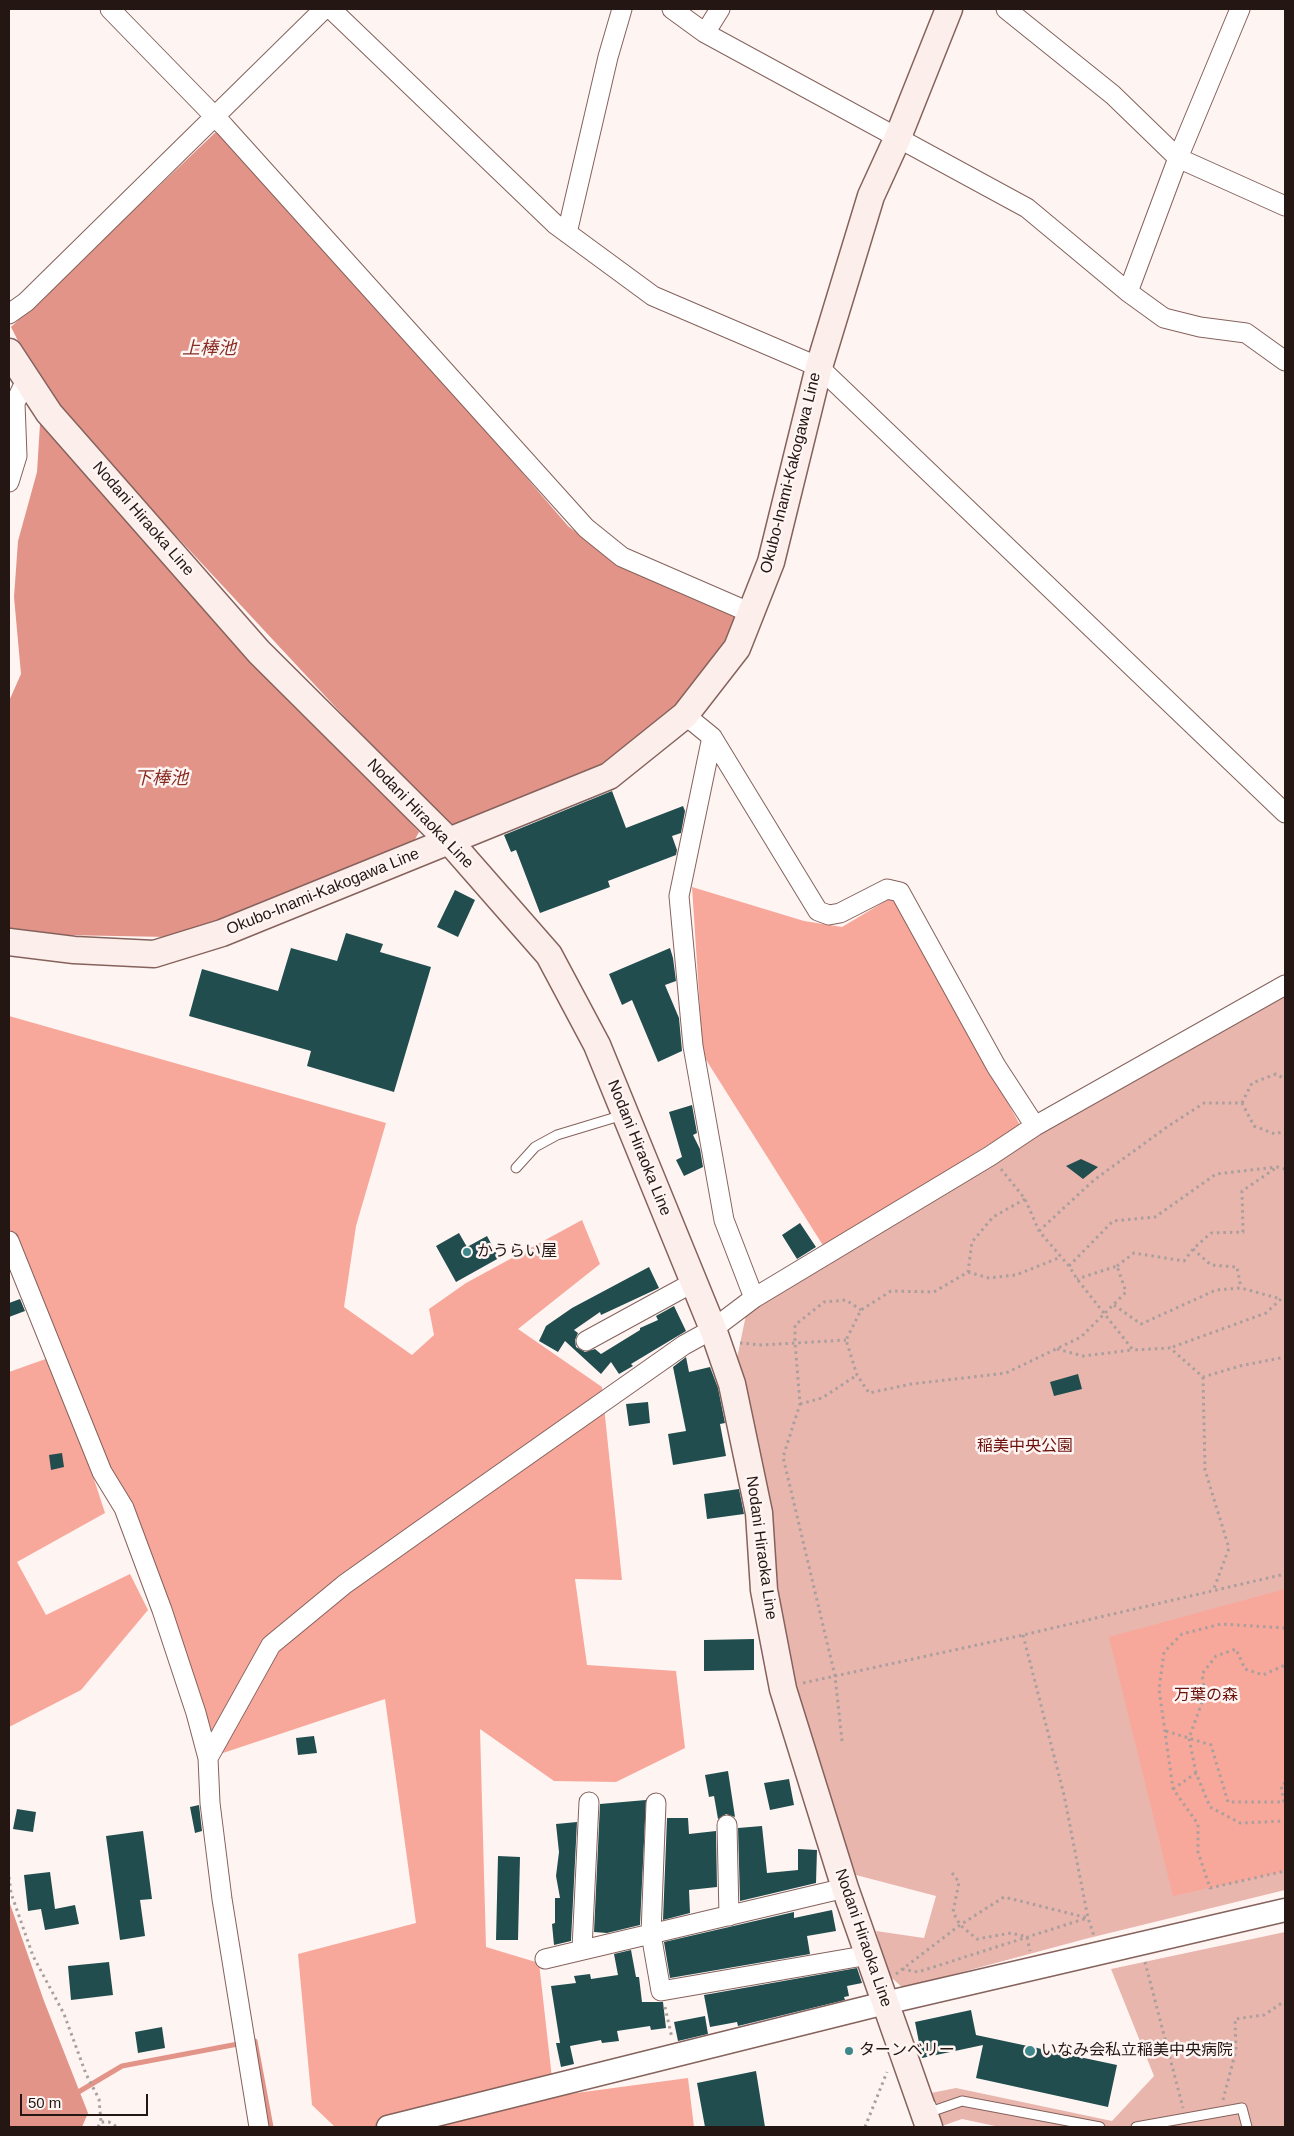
<!DOCTYPE html>
<html>
<head>
<meta charset="utf-8">
<style>
	body { margin:0 }
	#map { position:relative; width:1294px; height:2136px; overflow:hidden; background:#fef5f3; font-family:Arial,sans-serif }
	canvas { display:block }
	.frame { position:absolute; inset:0; border:10px solid #241613; pointer-events:none }
	.scale { position:absolute; left:20px; top:2094px; width:128px; height:22px; box-sizing:border-box; border:2px solid #241613; border-top:0; padding-left:6px; font-size:15px; line-height:18px; white-space:nowrap; color:#241613; -webkit-text-stroke:4px #fef5f3; paint-order:stroke }
</style>
</head>
<body>
<div id="map">
<canvas width="1294" height="2136"></canvas>
<div class="frame"></div>
<div class="scale">50 m</div>
</div>
<script>
const ctx = document.querySelector('canvas').getContext('2d');
ctx.lineJoin = 'round';
function fillPath(path, color) { ctx.fillStyle = color; ctx.fill(path, 'evenodd'); }
const toPath = rows => new Path2D(rows.map(r => 'M' + r).join(''));
function trace(path, color, width, dash) { ctx.strokeStyle = color; ctx.lineWidth = width; ctx.lineCap = dash ? 'butt' : 'round'; ctx.setLineDash(dash || []); ctx.stroke(path); }
function drawText(font, color, halo, rows, align = 'center') {
  ctx.font = font + ' Arial,"Noto Sans JP",sans-serif'; ctx.lineWidth = 5; ctx.setLineDash([]); ctx.textBaseline = 'middle'; ctx.strokeStyle = halo; ctx.fillStyle = color; for (const [text, x, y, turn = 0] of rows) {
    ctx.save(); ctx.translate(x, y); ctx.rotate((+turn || 0) * Math.PI / 180); ctx.textAlign = isNaN(turn) ? turn : align; if (halo) ctx.strokeText(text, 0, 0); ctx.fillText(text, 0, 0); ctx.restore();
  }
}
const green = toPath([
	[1285,992,1285,1890,1085,1939,903,1988,893,1979,889,1979,876,1931,924,1938,936,1896,856,1875,800,1705,789,1686,767,1483,754,1422,736,1363,747,1310,991,1162],
	[1285,1932,1285,2127,1000,2127,962,2119,942,2126,931,2093,956,2088,1112,2121,1154,2076,1111,1969]
]);
const forest = toPath([
	[692,887,804,921,842,927,894,896,1020,1125,824,1247,703,1055],
	[9,1016,386,1123,356,1226,344,1307,412,1355,434,1335,429,1309,466,1283,582,1220,600,1264,518,1329,602,1387,622,1580,575,1579,587,1665,676,1671,685,1748,616,1782,554,1781,480,1729,486,1947,539,1963,554,2096,688,2078,694,2127,335,2127,312,2105,298,1954,416,1923,385,1699,208,1758,151,1580,9,1248],
	[54,1356,105,1513,17,1562,46,1615,130,1574,148,1610,81,1690,9,1727,9,1372],
	[1285,1589,1285,1871,1173,1896,1109,1637]
]);
const water = toPath([
	[221,127,341,270,465,406,568,526,616,563,737,616,729,636,660,726,593,777,455,827,368,742,60,411,43,390,11,327],
	[40,424,419,832,412,845,230,918,168,937,64,935,9,928,9,701,21,674,14,597,18,541,37,472],
	[9,1901,44,2001,88,2113,82,2127,9,2127]
]);
const stream = toPath([
	[255,2041,271,2127],
	[75,2094,122,2066,238,2044]
]);
const building = toPath([
	[612,791,626,828,683,806,685,811,681,833,672,836,677,850,676,855,608,881,610,887,540,913,516,850,511,852,504,835],
	[455,890,475,900,458,937,437,927],
	[346,933,383,944,380,952,431,967,394,1092,307,1066,311,1051,189,1016,202,969,278,991,291,948,337,961],
	[670,948,673,958,676,981,665,985,679,1018,682,1051,658,1062,632,1000,622,1005,609,974],
	[692,1105,697,1133,693,1135,700,1149,703,1167,684,1176,676,1160,682,1157,669,1112],
	[1081,1159,1098,1167,1083,1179,1066,1166],
	[800,1223,816,1247,797,1259,782,1235],
	[459,1233,467,1247,487,1236,499,1258,456,1282,436,1246],
	[649,1267,659,1288,601,1315,600,1312,574,1330,578,1333,575,1340,576,1347,585,1352,595,1349,601,1354,640,1330,640,1328,658,1320,656,1316,674,1306,686,1331,631,1364,633,1366,619,1374,611,1362,601,1374,565,1341,558,1352,539,1341,546,1326,572,1308],
	[20,1299,25,1311,9,1317,9,1303],
	[686,1357,689,1372,710,1367,718,1388,725,1423,720,1424,726,1456,673,1465,668,1434,686,1431,673,1367],
	[1078,1374,1082,1389,1054,1396,1050,1382],
	[648,1402,650,1423,629,1426,626,1404],
	[62,1453,64,1467,51,1470,49,1455],
	[739,1489,744,1514,707,1519,704,1494],
	[754,1639,754,1670,704,1671,704,1640],
	[314,1736,317,1753,298,1755,296,1738],
	[728,1771,735,1817,726,1814,718,1819,714,1796,709,1797,705,1775],
	[789,1779,794,1805,770,1810,764,1783],
	[646,1800,640,1925,607,1933,594,1932,600,1804],
	[199,1805,202,1831,195,1833,190,1807],
	[17,1809,36,1812,33,1832,13,1829],
	[667,1818,688,1818,689,1834,716,1831,717,1887,689,1890,690,1913,663,1920],
	[577,1822,571,1941,554,1945,552,1924,555,1923,555,1898,560,1898,556,1876,559,1852,556,1824],
	[762,1826,767,1873,798,1870,798,1849,817,1850,816,1883,740,1901,738,1828],
	[143,1831,152,1899,140,1900,145,1936,120,1940,106,1836],
	[498,1856,520,1857,518,1940,496,1940],
	[50,1872,55,1909,75,1905,79,1924,45,1930,41,1909,28,1911,24,1875],
	[832,1910,836,1931,807,1936,810,1954,670,1978,664,1942,794,1912,794,1918],
	[631,1950,636,1977,639,1977,642,2002,663,2002,666,2028,651,2030,650,2026,617,2031,619,2041,602,2043,601,2040,570,2046,574,2064,561,2067,556,2043,560,2043,551,1986,576,1983,574,1976,590,1974,591,1979,618,1975,614,1954],
	[109,1962,113,1995,71,2000,68,1966],
	[857,1968,862,1983,847,1986,849,1996,844,1997,845,2000,738,2026,737,2022,710,2027,704,1995],
	[971,2010,976,2035,1117,2065,1108,2107,976,2078,983,2045,922,2058,915,2022],
	[705,2016,708,2034,678,2041,674,2022],
	[162,2027,165,2048,138,2053,135,2032],
	[756,2071,765,2127,705,2127,697,2083]
]);
const path = toPath([
	[1242,1103,1252,1083,1276,1074,1285,1079],
	[1001,1169,1025,1199,1039,1231,1069,1266,1077,1279,1133,1350,1170,1348,1203,1377,1240,1366,1285,1357],
	[1025,1199,993,1217,972,1242,968,1272,934,1292,891,1291,861,1310,846,1340,857,1375,869,1393,911,1384,1006,1373,1081,1337,1126,1292,1117,1266,1077,1279],
	[1039,1231,1094,1180,1167,1127,1204,1103,1242,1103,1254,1126,1275,1134,1285,1131],
	[1193,1249,1211,1265,1237,1267,1241,1288],
	[1069,1266,1113,1221,1155,1217,1216,1174,1277,1167,1285,1169],
	[1117,1266,1134,1253,1184,1261,1193,1249,1211,1233,1243,1232,1242,1191,1276,1168],
	[968,1272,989,1278,1016,1275,1061,1257],
	[1114,1305,1141,1324,1216,1290,1241,1288,1281,1299,1266,1313,1170,1348],
	[740,1343,761,1345,846,1340],
	[1057,1349,1083,1356,1132,1350],
	[1203,1377,1205,1470,1229,1548,1213,1591],
	[800,1404,822,1398,857,1375],
	[1285,1628,1221,1624,1182,1634,1164,1652,1159,1689,1173,1789,1198,1824,1198,1852,1210,1888,1285,1871],
	[1023,1635,1064,1795,1088,1918,1094,1936],
	[803,1683,1023,1635,1285,1574],
	[1166,1731,1211,1745,1228,1802,1284,1802],
	[842,1741,835,1676,783,1457,800,1404,795,1342,795,1325,824,1302,846,1300,861,1310],
	[1196,1773,1189,1738,1205,1694,1202,1674,1216,1656,1236,1649,1245,1669,1263,1675,1285,1665],
	[1173,1789,1196,1773,1210,1807,1240,1823,1285,1821],
	[1284,1802,1281,1785,1285,1783],
	[952,1873,959,1882,953,1912,960,1925,977,1939,1011,1933,1027,1937,1030,1951],
	[9,1877,11,1893,33,1956,64,2014,86,2074,99,2099,101,2122],
	[1145,1962,1183,2108],
	[902,1969,918,1972,1087,1918],
	[896,1974,960,1925,1004,1897,1088,1918],
	[665,2007,672,2038],
	[1223,2100,1236,2050,1235,2019,1264,2015,1285,2001],
	[98,2127,101,2122,109,2122,117,2127],
	[865,2127,887,2072]
]);
const service = toPath([
	[516,1168,535,1147,557,1135,623,1115],
	[931,2105,933,2111,962,2101,1100,2127],
	[1136,2127,1242,2108,1247,2127]
]);
const minor = toPath([
	[110,9,224,126,586,528,622,557,751,613],
	[331,9,555,224,653,296,819,367,1285,813],
	[672,9,705,33,1027,208,1128,292,1164,318,1200,327,1246,333,1285,361],
	[1006,9,1113,95,1178,158,1285,206],
	[705,33,720,9],
	[567,233,608,57,622,9],
	[1128,292,1178,158,1240,9],
	[9,314,26,302,324,9],
	[9,482,17,456,15,403,26,380],
	[685,715,712,737,679,896,693,1046,724,1220,754,1298],
	[712,737,818,911,829,915,840,913,887,889,900,892,996,1066,1035,1126],
	[9,1241,102,1472,124,1508,162,1610,196,1713,208,1758,210,1803,222,1899,259,2127],
	[586,1341,694,1282],
	[208,1758,271,1645,345,1584,421,1530,684,1345,713,1329,754,1298,990,1156,1035,1126,1285,985],
	[656,1803,651,1934,661,1991,869,1955],
	[727,1825,729,1916],
	[582,1949,589,1802],
	[545,1959,845,1888]
]);
const tertiary = toPath([
	[388,2127,885,2003,1285,1910]
]);
const secondary = toPath([
	[9,352,49,413,259,652,450,842,549,955,597,1045,713,1329,732,1384,759,1513,764,1590,783,1689,845,1888,929,2127],
	[9,942,74,950,154,954,222,933,609,776,685,715,737,648,771,562,819,367,871,196,898,137,949,9]
]);
const markers = [
	[467,1252,5,"#3e878a"],
	[849,2051,5,"#3e878a"],
	[1030,2051,6,"#3e878a"]
];
const streetNames = [
	["Okubo-Inami-Kakogawa Line",791,473,-76],
	["Nodani Hiraoka Line",143,519,49],
	["Nodani Hiraoka Line",420,814,46],
	["Okubo-Inami-Kakogawa Line",323,892,-22],
	["Nodani Hiraoka Line",639,1148,68],
	["Nodani Hiraoka Line",761,1548,82],
	["Nodani Hiraoka Line",863,1938,71]
];
const poiNames = [
	["かうらい屋",477,1252],
	["ターンベリー",859,2051],
	["いなみ会私立稲美中央病院",1041,2051]
];
const parkNames = [
	["稲美中央公園",1025,1447],
	["万葉の森",1206,1696]
];
const waterNames = [
	["上棒池",209,349],
	["下棒池",161,779]
];
fillPath(green, '#e9b6ae');
fillPath(forest, '#f8a79b');
fillPath(water, '#e39489');
trace(stream, '#e39489', 5);
fillPath(building, '#224d4f');
trace(service, '#85625c', 11);
trace(minor, '#85625c', 21);
trace(tertiary, '#85625c', 25);
trace(secondary, '#85625c', 29);
trace(path, '#aa9f9d', 3, [2.5, 4]);
trace(service, '#fff', 9);
trace(minor, '#fff', 19);
trace(tertiary, '#fff', 22);
trace(secondary, '#fceeeb', 26);
for (const [x, y, r, color] of markers) { const dot = new Path2D(); dot.arc(x, y, r, 0, 2 * Math.PI); ctx.fillStyle = color; ctx.fill(dot); trace(dot, '#fef5f3', 2); }
drawText('16px', '#241613', '#fef5f3', streetNames);
drawText('16px', '#241613', '#fef5f3', poiNames, 'left');
drawText('16px', '#6c0f0a', '#fef5f3', parkNames);
drawText('italic 18px', '#882c24', '#fef5f3', waterNames);
</script>
</body>
</html>
